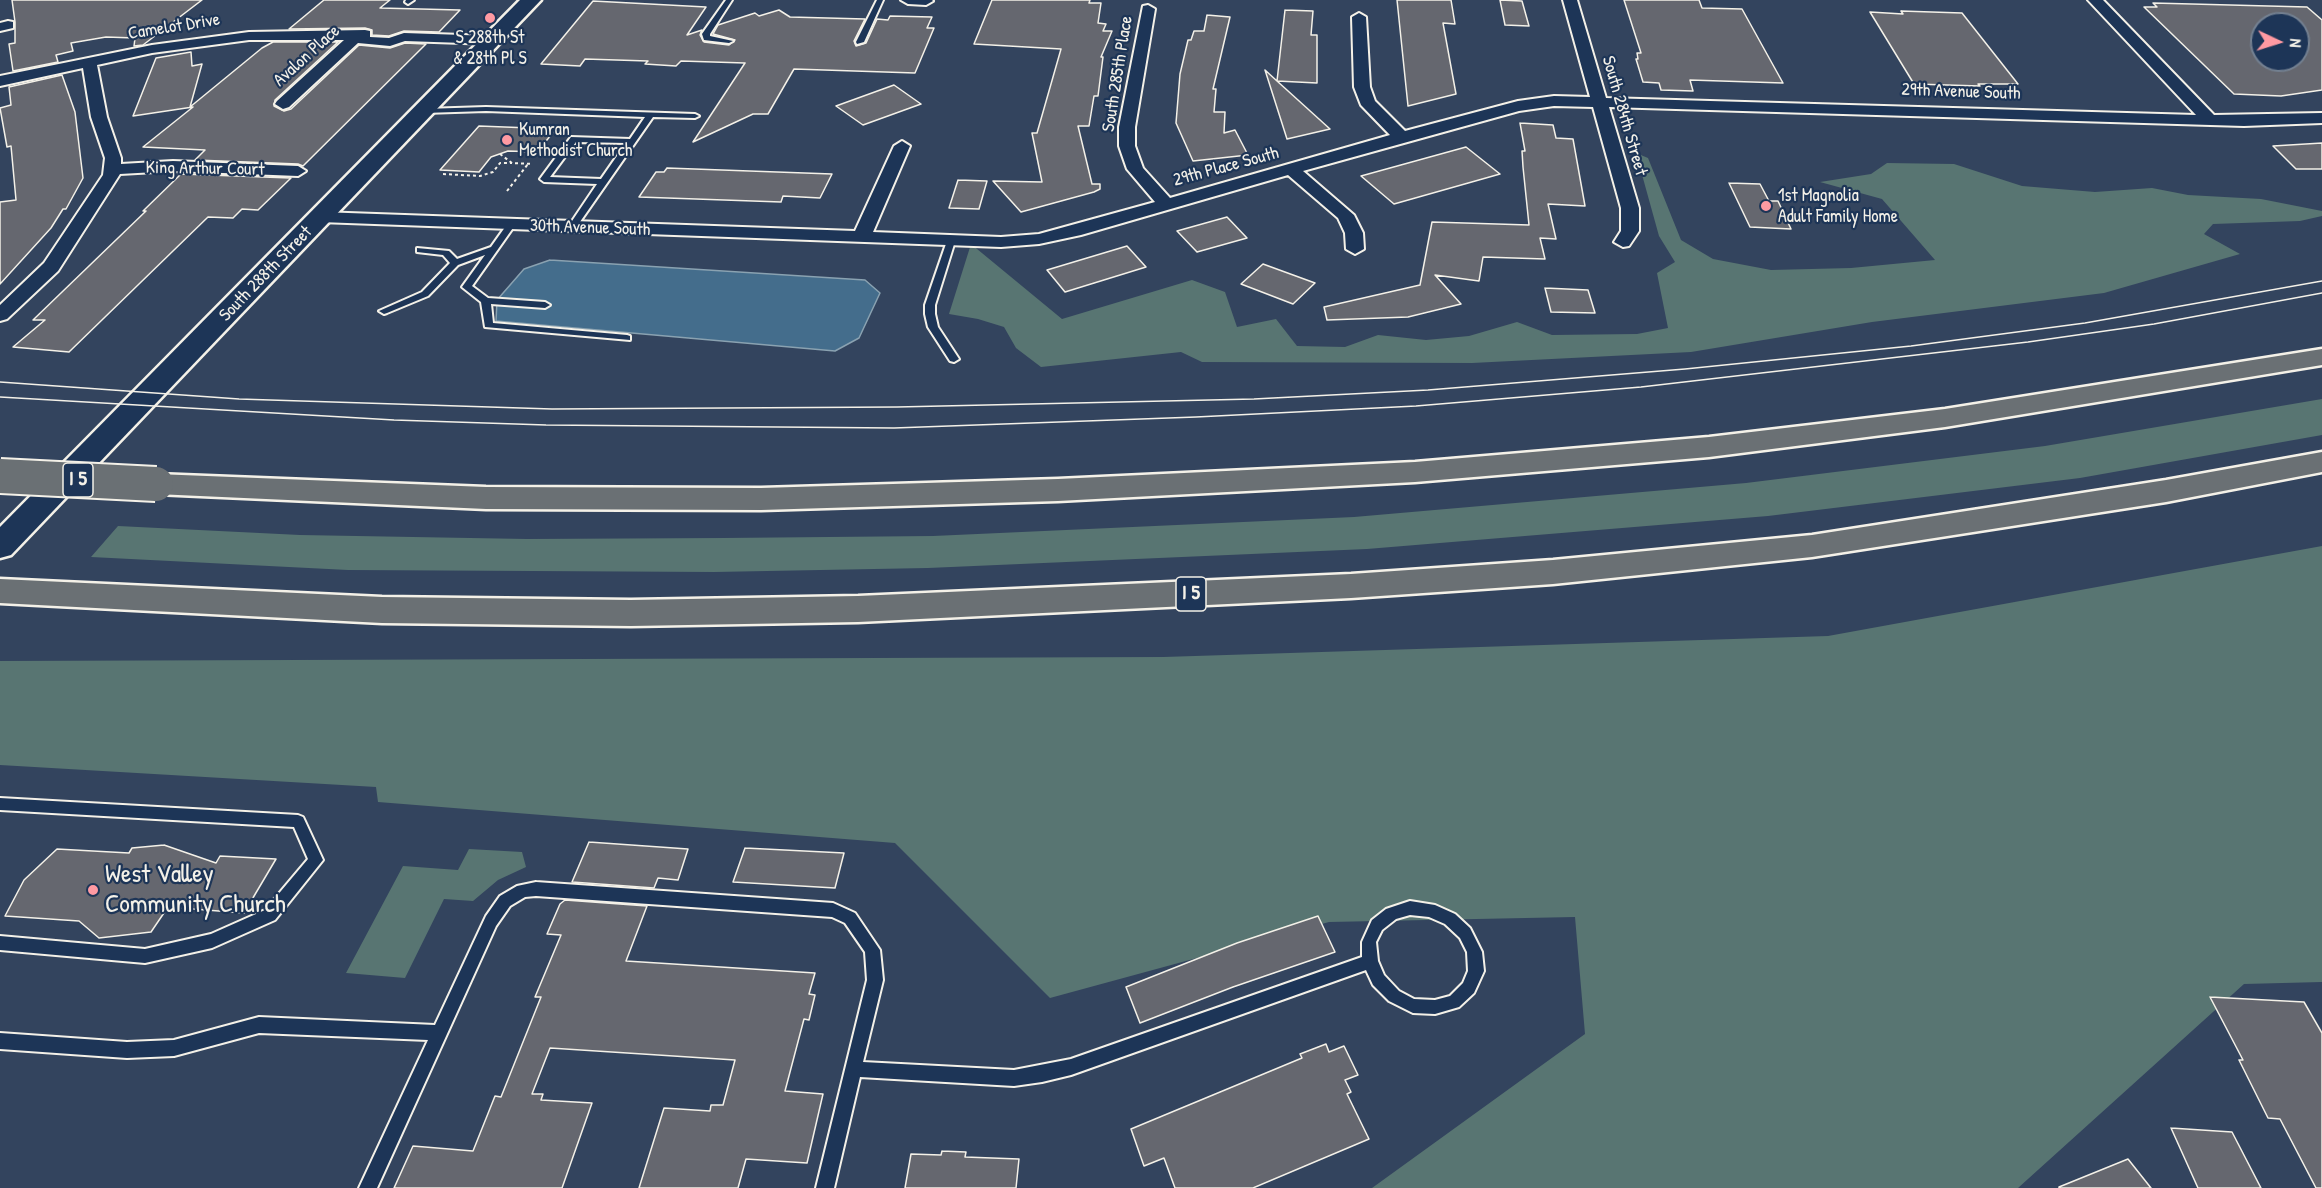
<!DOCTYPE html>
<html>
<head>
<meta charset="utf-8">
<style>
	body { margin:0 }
	#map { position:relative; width:2322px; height:1188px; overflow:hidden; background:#33445e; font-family:"Patrick Hand",sans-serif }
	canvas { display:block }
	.north { position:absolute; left:2250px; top:12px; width:60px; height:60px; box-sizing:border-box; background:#1d3557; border:2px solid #738091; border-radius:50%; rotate:94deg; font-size:16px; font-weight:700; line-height:24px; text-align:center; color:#f4f1e8 }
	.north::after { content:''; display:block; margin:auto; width:21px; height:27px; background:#ff9aa2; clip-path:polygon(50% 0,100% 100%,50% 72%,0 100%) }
</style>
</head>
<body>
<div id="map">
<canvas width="2322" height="1188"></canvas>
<div class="north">N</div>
</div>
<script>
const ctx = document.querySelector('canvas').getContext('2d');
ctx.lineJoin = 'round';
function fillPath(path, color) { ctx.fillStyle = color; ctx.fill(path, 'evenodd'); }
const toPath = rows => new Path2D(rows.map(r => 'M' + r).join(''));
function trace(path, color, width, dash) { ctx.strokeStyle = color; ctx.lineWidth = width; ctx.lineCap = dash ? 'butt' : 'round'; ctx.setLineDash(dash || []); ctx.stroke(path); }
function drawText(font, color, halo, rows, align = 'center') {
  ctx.font = font + ' "Patrick Hand",sans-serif'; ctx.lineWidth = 4.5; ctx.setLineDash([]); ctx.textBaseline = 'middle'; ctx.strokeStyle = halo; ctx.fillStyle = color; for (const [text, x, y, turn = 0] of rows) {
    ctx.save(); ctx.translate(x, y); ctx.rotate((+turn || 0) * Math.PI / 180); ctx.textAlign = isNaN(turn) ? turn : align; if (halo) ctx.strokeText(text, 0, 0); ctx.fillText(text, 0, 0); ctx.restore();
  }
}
const green = toPath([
	[1636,153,1648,158,1681,240,1713,259,1771,270,1851,268,1935,260,1882,199,1820,182,1871,174,1887,163,1954,164,2022,186,2095,192,2152,188,2188,195,2261,199,2322,211,2322,216,2300,221,2213,224,2204,234,2240,254,2104,293,1872,322,1691,352,1472,363,1202,362,1181,352,1041,367,1016,348,1004,327,978,319,949,314,971,244,1062,319,1192,280,1225,292,1237,327,1276,319,1297,346,1345,347,1378,335,1426,340,1469,336,1517,322,1552,335,1637,334,1668,328,1657,273,1675,262,1659,236],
	[2322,399,2322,435,2080,478,1768,516,1367,549,928,568,714,572,348,570,91,557,118,526,300,535,527,539,723,538,933,536,1354,517,1746,483,2045,446],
	[2322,546,2322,982,2244,984,2018,1188,1372,1188,1585,1034,1575,917,1329,922,1050,998,895,843,378,802,376,787,0,765,0,661,1163,657,1828,636],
	[469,849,522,852,526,867,498,880,473,901,444,899,405,978,346,973,403,866,458,870]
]);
const water = toPath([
	[550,260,865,280,880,293,859,338,835,351,496,321,497,300,524,269,550,260]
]);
const building = toPath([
	[12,0,202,0,143,45,134,46,135,38,106,37,71,43,73,51,56,55,58,62,13,71,9,44,15,43,15,22,12,0],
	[324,0,390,0,380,8,460,10,439,32,404,31,389,36,372,35,372,30,365,28,289,29,324,0],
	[992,0,1090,0,1089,3,1101,3,1098,23,1106,24,1103,31,1112,31,1101,57,1103,57,1098,96,1094,96,1089,126,1078,126,1092,184,1100,184,1100,189,1094,192,1021,212,993,181,1042,182,1032,133,1037,133,1061,49,974,44,992,0],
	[1397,0,1451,0,1455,24,1443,23,1456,94,1408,106,1397,0],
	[1500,0,1522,1,1529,26,1505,25,1500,0],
	[1624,0,1699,0,1702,8,1742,9,1783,83,1690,80,1693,91,1661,90,1659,83,1643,82,1636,59,1638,59,1637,53,1641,53,1624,0],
	[593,1,706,7,687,35,702,30,700,35,704,42,729,45,735,40,713,34,718,25,755,13,759,16,779,10,790,17,865,19,854,41,856,46,866,43,877,19,888,20,890,16,932,17,927,28,934,28,915,73,794,69,768,114,753,114,693,142,745,63,681,61,676,66,645,64,648,61,585,59,580,66,541,64,593,1],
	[2153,3,2307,7,2322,20,2322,90,2281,96,2234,94,2144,7,2157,7,2153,3],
	[2262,24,2298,24,2298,60,2262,60,2262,24],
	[1285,10,1313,11,1311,35,1317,35,1317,83,1277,81,1330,129,1287,139,1265,70,1277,81,1285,10],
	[1901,11,1962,13,2018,84,1978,84,1980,86,1914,84,1870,12,1903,14,1901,11],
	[1207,15,1230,17,1213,89,1216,89,1214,112,1225,112,1224,133,1235,130,1248,155,1193,161,1176,123,1180,74,1188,40,1191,40,1194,31,1204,31,1207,15],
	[273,42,338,42,275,100,274,106,284,111,291,109,359,45,390,48,405,43,426,44,303,166,298,164,195,160,205,150,143,147,193,107,133,116,156,58,191,52,192,66,202,64,190,107,262,48,273,42],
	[62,75,75,112,83,178,66,209,63,209,51,228,0,284,0,202,16,200,11,146,7,147,0,108,11,105,9,87,62,75],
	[894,85,921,104,863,125,836,106,894,85],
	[1520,123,1553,125,1556,138,1573,139,1585,206,1548,204,1556,239,1540,238,1545,259,1483,257,1479,281,1435,275,1461,304,1408,317,1327,320,1324,307,1420,285,1432,222,1529,225,1523,167,1522,151,1525,151,1520,123],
	[479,126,556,129,537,152,508,151,491,157,479,172,440,170,479,126],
	[2322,143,2322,169,2296,169,2273,146,2322,143],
	[1466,147,1500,174,1394,204,1361,176,1466,147],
	[667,168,832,174,820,198,783,196,781,202,639,197,656,172,664,172,667,168],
	[181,174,291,178,258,210,242,209,233,218,208,217,69,352,13,347,45,320,33,320,146,211,143,211,181,174],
	[958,180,987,181,979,209,949,208,958,180],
	[1729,183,1760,184,1769,201,1778,201,1791,229,1750,227,1729,183],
	[1227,217,1247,238,1197,252,1177,231,1227,217],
	[1127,246,1146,267,1065,292,1047,270,1127,246],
	[1263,264,1315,283,1293,304,1241,284,1263,264],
	[1545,288,1588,290,1595,313,1551,312,1545,288],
	[589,842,688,849,678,880,658,878,654,888,572,882,589,842],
	[164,845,216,863,220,856,276,859,244,913,168,907,151,932,99,938,79,921,5,916,24,880,57,849,129,853,132,848,164,845],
	[745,848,844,853,835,888,733,882,745,848],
	[565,900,647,906,626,961,815,973,809,994,815,995,809,1020,804,1019,785,1091,823,1094,807,1163,746,1159,738,1188,639,1188,664,1108,710,1111,711,1105,723,1105,735,1060,550,1048,532,1094,543,1094,541,1100,592,1103,562,1188,394,1188,413,1146,473,1151,495,1096,501,1097,541,997,535,997,561,935,547,934,560,904,565,900],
	[1318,916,1335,952,1233,987,1140,1023,1126,987,1237,943,1318,916],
	[2210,997,2304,1002,2322,1033,2322,1188,2316,1188,2280,1119,2268,1118,2239,1060,2243,1060,2210,997],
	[1326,1044,1329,1052,1344,1046,1358,1075,1345,1080,1351,1092,1347,1094,1369,1139,1253,1188,1175,1188,1164,1158,1144,1166,1131,1129,1302,1058,1300,1054,1326,1044],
	[2171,1128,2232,1132,2261,1188,2198,1188,2171,1128],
	[942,1151,966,1152,965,1157,1019,1159,1016,1188,905,1188,911,1154,941,1155,942,1151],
	[2128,1159,2151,1188,2059,1188,2059,1187,2128,1159]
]);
const path = toPath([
	[500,154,512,163,533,164],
	[443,174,480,176,493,172,500,163,512,163],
	[507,191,528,164]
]);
const service = toPath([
	[406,0,414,0,408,4,405,2,406,0],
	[726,0,732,0,710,34,710,36,733,41,729,43,704,40,702,34,726,0],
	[877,0,883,0,864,42,857,44,856,42,877,0],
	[486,107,695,114,699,116,695,118,653,117,575,229,572,230,568,227,597,184,544,182,540,179,571,137,630,139,645,117,486,111,424,113,420,111,424,109,486,107],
	[576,142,626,143,601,179,550,177,576,142],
	[511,222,515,225,472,286,488,298,545,302,550,305,545,308,491,304,493,323,627,335,630,336,630,340,485,327,481,302,462,287,485,255,458,265,428,296,387,313,384,314,379,311,422,292,450,263,443,255,417,252,417,248,449,251,457,259,491,247,508,223,511,222],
	[951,238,955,241,935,305,935,314,938,327,959,359,954,362,950,361,928,327,925,314,925,305,947,241,951,238],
	[0,798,298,815,303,817,323,860,275,920,212,948,145,963,0,950,0,936,145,949,211,934,265,910,308,859,294,827,0,810,0,798],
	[536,882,833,903,855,913,880,950,883,980,863,1062,1014,1070,1071,1059,1362,957,1362,942,1372,920,1386,909,1410,901,1435,905,1455,914,1470,928,1482,952,1484,971,1474,993,1459,1007,1435,1014,1413,1013,1389,1001,1373,985,1366,970,1071,1075,1042,1082,1014,1086,860,1077,834,1188,816,1188,867,980,865,952,845,923,832,917,536,896,525,897,510,906,496,926,377,1188,359,1188,428,1040,259,1033,174,1056,127,1058,0,1049,0,1033,127,1042,174,1040,259,1017,435,1025,486,916,500,896,517,886,536,882],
	[1410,915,1429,917,1445,924,1460,938,1467,952,1468,971,1463,983,1450,996,1435,1000,1414,999,1399,991,1384,975,1378,961,1376,942,1382,930,1396,919,1410,915]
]);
const minor = toPath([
	[901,0,932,0,933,1,926,5,908,4,901,0],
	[1563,0,1577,0,1606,98,2196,115,2088,0,2103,0,2214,115,2322,113,2322,123,2244,126,1609,107,1639,208,1639,231,1629,246,1623,247,1614,242,1621,231,1621,208,1593,107,1554,106,1519,111,1303,171,1354,215,1363,233,1364,249,1355,254,1346,249,1345,233,1338,218,1288,175,1081,235,1039,244,1001,247,320,222,311,217,320,212,855,231,894,146,902,141,910,146,873,232,1001,237,1039,234,1155,202,1127,169,1119,146,1119,127,1143,6,1148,5,1155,9,1135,127,1135,146,1143,168,1170,198,1390,135,1361,105,1354,87,1352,17,1359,13,1366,17,1370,87,1375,101,1405,131,1518,101,1554,96,1590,97,1563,0],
	[8,21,13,22,13,28,0,31,0,23,8,21],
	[365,30,370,31,370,37,389,38,404,33,492,36,499,40,492,44,405,41,390,46,358,43,289,107,283,109,275,104,277,101,344,40,249,40,152,53,97,65,107,117,121,158,121,164,173,161,298,166,306,171,298,176,173,171,120,174,58,271,7,319,0,321,0,305,44,263,103,175,105,158,91,117,83,68,0,86,0,76,152,45,249,32,365,30]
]);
const secondary = toPath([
	[520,0,541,0,11,555,0,558,0,527,520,0]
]);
const motorway = toPath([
	[2322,349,2322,365,1945,427,1709,457,1415,482,1058,501,761,510,486,509,156,494,145,491,141,484,145,477,156,474,486,487,761,488,1058,479,1415,462,1709,437,1945,409,2322,349],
	[2322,452,2322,472,2166,502,1812,557,1553,584,1351,598,858,622,631,626,382,623,0,603,0,579,382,597,631,600,858,596,1351,574,1553,560,1812,535,2166,480,2322,452]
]);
const tram = toPath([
	[0,382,239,399,552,409,897,407,1254,399,1428,390,1685,369,1911,346,2085,323,2322,281],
	[0,397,394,420,546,425,894,428,1196,417,1416,406,1641,387,2028,342,2154,324,2322,293]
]);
const motorwayBridge = toPath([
	[0,476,156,484]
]);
const markers = [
	[490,18,6,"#ff9aa2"],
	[507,140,6,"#ff9aa2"],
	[1766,206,6,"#ff9aa2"],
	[93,890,6,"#ff9aa2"]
];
const farStreetnames = [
	["Camelot Drive",174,27,-9],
	["Avalon Place",307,56,-42],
	["South 285th Place",1118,74,-81],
	["29th Avenue South",1961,92,2],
	["South 284th Street",1624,116,74],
	["29th Place South",1226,167,-15],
	["King Arthur Court",205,169,1],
	["30th Avenue South",590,228,2],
	["South 288th Street",266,274,-46]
];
const farPoinames = [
	["S 288th St",490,38,"center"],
	["& 28th Pl S",490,59,"center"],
	["Kumran",519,130],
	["Methodist Church",519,151],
	["1st Magnolia",1778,196],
	["Adult Family Home",1778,217]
];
const shields = [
	[78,480,30],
	[1191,594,30]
];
const shieldNames = [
	["I 5",78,480],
	["I 5",1191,594]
];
const nearPoinames = [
	["West Valley",105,875],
	["Community Church",105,905]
];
fillPath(green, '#587572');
fillPath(water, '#446d8c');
trace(water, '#8aa2b1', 1.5);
fillPath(building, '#65676f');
trace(building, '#f4f1e8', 1.5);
trace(service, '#f4f1e8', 4);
trace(minor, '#f4f1e8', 4);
trace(secondary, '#f4f1e8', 5);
trace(motorway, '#f4f1e8', 5);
trace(path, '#f4f1e8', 2, [3, 3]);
fillPath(service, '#1d3557');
fillPath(minor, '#1d3557');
fillPath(secondary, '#1d3557');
fillPath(motorway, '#6a7074');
trace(tram, '#f4f1e8', 1.5);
trace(motorwayBridge, '#f4f1e8', 38, []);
trace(motorwayBridge, '#6a7074', 34);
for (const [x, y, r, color] of markers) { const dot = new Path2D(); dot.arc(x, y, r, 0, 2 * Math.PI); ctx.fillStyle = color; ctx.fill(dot); trace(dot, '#1d3557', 2); }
drawText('18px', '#f4f1e8', '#1d3557', farStreetnames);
drawText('18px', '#f4f1e8', '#1d3557', farPoinames, 'left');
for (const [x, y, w] of shields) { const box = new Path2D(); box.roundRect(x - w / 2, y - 17, w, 34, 4.5); ctx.fillStyle = '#1d3557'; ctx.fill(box); trace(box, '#f4f1e8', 1.5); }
drawText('bold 20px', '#f4f1e8', null, shieldNames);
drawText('26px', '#f4f1e8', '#1d3557', nearPoinames, 'left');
</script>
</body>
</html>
